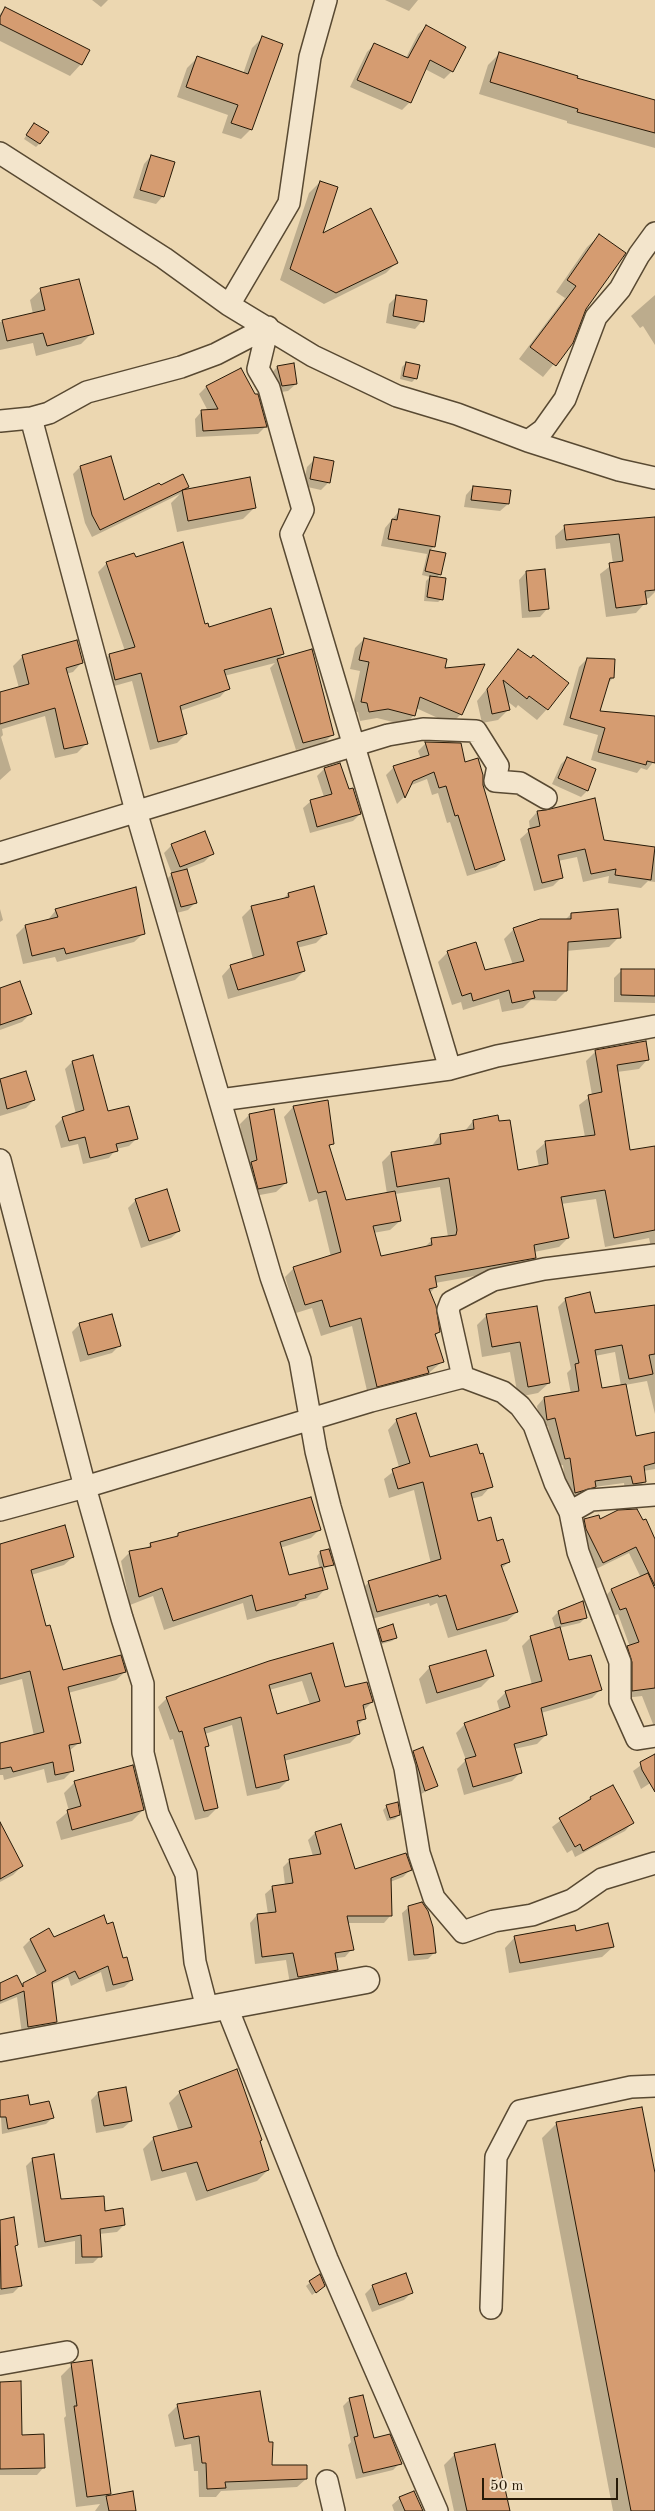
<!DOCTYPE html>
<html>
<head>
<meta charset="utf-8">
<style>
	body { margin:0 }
	#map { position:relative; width:655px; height:2511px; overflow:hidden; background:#ecd7b1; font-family:"Old Standard TT",serif }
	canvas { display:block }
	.scale { position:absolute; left:482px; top:2478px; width:136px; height:22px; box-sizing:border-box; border:2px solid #271a08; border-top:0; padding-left:6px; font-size:15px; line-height:18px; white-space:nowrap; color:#271a08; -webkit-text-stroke:4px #f3e5cc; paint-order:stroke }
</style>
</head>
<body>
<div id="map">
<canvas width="655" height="2511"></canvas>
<div class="scale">50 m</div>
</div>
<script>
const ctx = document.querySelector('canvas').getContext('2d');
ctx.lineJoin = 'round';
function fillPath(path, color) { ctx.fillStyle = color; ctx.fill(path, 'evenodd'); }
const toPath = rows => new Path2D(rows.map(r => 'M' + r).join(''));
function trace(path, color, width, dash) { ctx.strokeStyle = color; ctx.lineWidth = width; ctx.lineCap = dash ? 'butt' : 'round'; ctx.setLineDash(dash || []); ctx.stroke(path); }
const shadow = toPath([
	[92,0,108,0,101,7],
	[385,0,418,0,409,11],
	[5,9,81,64,70,76,0,41,0,14],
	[426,27,452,71,444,79,425,69,410,102,402,110,350,87,367,52,375,44,406,58,418,34],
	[262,38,251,129,241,139,222,133,228,115,177,97,187,68,198,57,243,74,252,48],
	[500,53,575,79,655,102,655,148,567,123,567,121,479,94,488,65],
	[31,128,39,144,36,147,24,139],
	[151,156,163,196,156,204,133,198,144,164],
	[320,182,320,235,397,262,386,273,324,304,280,280,309,193],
	[599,236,585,309,572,342,543,377,519,359,565,298,556,292,587,247],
	[41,290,92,333,81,344,36,356,33,343,0,350,0,322,33,314,30,300],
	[655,295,655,345,643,326,640,328,631,316],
	[397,296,422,321,415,329,386,323,389,304],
	[406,363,416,378,412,382,400,379,402,367],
	[277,367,296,384,288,391,274,393,270,375],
	[206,387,265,427,258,434,196,437,195,419,202,411,208,411,199,394],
	[315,459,329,482,321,490,303,486,307,467],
	[80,467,123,502,160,487,188,486,182,492,249,479,255,507,243,519,177,532,171,503,180,494,92,537,85,523,73,474],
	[473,487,508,504,500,511,464,507,466,495],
	[400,510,434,546,430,551,445,554,440,574,436,578,442,599,438,602,424,601,426,581,430,577,422,575,427,554,381,546,385,528],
	[655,518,655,592,649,598,645,599,645,603,636,613,606,617,600,574,613,564,610,543,556,549,555,536,565,527],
	[107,563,208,629,283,654,277,661,311,651,332,735,325,742,296,750,270,668,275,663,224,676,228,688,220,697,180,711,186,734,177,743,150,750,132,681,107,688,100,664,109,655,125,651,98,572],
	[526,572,547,609,540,617,522,618,519,580],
	[364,639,444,669,461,714,451,724,416,708,414,715,405,725,377,718,360,721,358,712,352,711,360,671,350,669,355,648],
	[518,651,547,709,537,720,518,705,516,708,507,701,508,710,498,720,482,723,477,701],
	[23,656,82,662,73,672,66,674,86,744,77,753,55,758,45,716,2,729,3,735,1,737,11,770,0,780,0,694,19,688,13,666],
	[587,659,613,678,607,684,599,712,655,718,655,760,647,770,641,768,637,773,591,760,598,735,563,725,579,667],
	[426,743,464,763,482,785,504,860,496,867,467,876,450,822,447,823,438,793,432,795,427,779,409,786,404,797,397,804,386,775,393,768,421,759,418,751],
	[567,758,587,791,581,797,552,784,561,764],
	[324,769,348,790,360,814,353,821,310,833,303,808,311,801,324,797,317,776],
	[537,812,547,812,603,841,655,849,655,882,648,881,641,888,608,883,609,876,583,882,577,857,558,861,562,877,553,886,534,891,520,839,530,830,529,821],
	[172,845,212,854,204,862,186,869,195,903,188,910,173,914,164,882,172,874,164,853],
	[288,894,325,934,316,943,297,948,304,971,295,980,228,999,222,976,231,966,253,959,242,917,252,907,283,899],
	[0,909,3,920,0,922],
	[56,910,144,933,134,942,57,962,55,957,23,964,16,935,25,926,47,921],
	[571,914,619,937,609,947,566,951,566,991,556,1001,531,1000,523,1008,502,1012,499,999,463,1010,461,1002,452,1005,438,962,448,952,484,972,513,965,504,939,514,929,565,920],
	[622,970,655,970,655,1003,614,1002,614,978],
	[0,989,30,1014,22,1022,0,1030],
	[596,1051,648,1059,639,1069,617,1072,629,1152,655,1147,655,1251,652,1252,649,1238,605,1247,596,1199,561,1204,568,1238,559,1247,534,1252,535,1258,525,1267,435,1283,436,1286,430,1293,439,1332,435,1336,443,1361,418,1382,368,1395,352,1326,321,1336,312,1308,296,1313,285,1277,294,1268,331,1257,317,1199,309,1202,284,1117,293,1107,327,1102,332,1144,328,1148,345,1202,387,1194,382,1162,391,1153,431,1147,440,1135,464,1132,473,1121,517,1171,539,1167,536,1151,546,1142,585,1137,579,1105,592,1095,586,1061],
	[440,1187,448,1237,432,1240,424,1248,380,1257,373,1233,390,1230,400,1221,395,1194],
	[72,1062,107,1112,136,1139,129,1146,116,1149,109,1158,83,1164,78,1144,61,1148,55,1126,63,1118,76,1114,65,1069],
	[25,1073,34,1100,26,1108,0,1116,0,1080],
	[249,1115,286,1183,276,1192,249,1197,240,1124],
	[136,1200,179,1231,171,1238,141,1248,128,1208],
	[566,1299,594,1314,655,1305,655,1414,647,1381,625,1385,635,1437,655,1433,655,1469,643,1471,645,1481,637,1489,625,1491,624,1483,594,1487,587,1494,567,1500,563,1465,557,1466,548,1426,540,1427,537,1406,544,1398,571,1394,567,1373,571,1369,558,1307],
	[615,1352,621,1386,601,1390,595,1356],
	[536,1308,549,1383,538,1393,518,1397,510,1352,482,1357,477,1325,487,1315],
	[80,1324,120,1345,112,1353,80,1362,72,1332],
	[397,1420,429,1459,491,1486,482,1496,471,1499,478,1522,497,1543,509,1562,501,1569,517,1612,507,1621,448,1638,437,1603,430,1606,429,1603,368,1620,360,1591,369,1582,431,1564,414,1490,389,1498,384,1479,399,1467,388,1430],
	[585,1520,599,1521,655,1542,655,1577,649,1577,655,1595,655,1729,642,1696,625,1698,620,1655,630,1647,618,1614,612,1617,604,1598,611,1590,641,1578,629,1553,596,1569,578,1527],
	[320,1529,311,1538,280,1548,288,1577,320,1569,317,1556,320,1552,332,1564,322,1570,326,1588,317,1598,300,1602,296,1606,247,1620,243,1603,164,1630,153,1596,130,1605,121,1561,130,1552,146,1549,151,1544,174,1538,178,1534],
	[0,1545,73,1557,64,1565,31,1575,45,1627,63,1672,125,1672,116,1680,68,1693,80,1742,69,1751,73,1770,64,1779,47,1783,44,1769,4,1780,3,1775,0,1775,0,1745,34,1736,22,1679,0,1685],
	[558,1612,586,1617,580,1623,559,1628,568,1661,601,1689,592,1698,541,1713,546,1735,537,1744,514,1749,520,1773,512,1781,464,1795,457,1769,466,1760,456,1733,465,1724,500,1712,497,1701,506,1692,532,1685,522,1646,530,1638,556,1630,552,1618],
	[379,1630,396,1638,392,1641,378,1645,375,1633],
	[332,1644,344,1689,372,1702,363,1711,365,1718,357,1726,359,1734,350,1743,284,1761,288,1780,279,1789,247,1796,232,1725,205,1734,208,1745,204,1749,217,1808,208,1817,195,1820,173,1739,170,1740,158,1707,167,1698],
	[302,1681,310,1705,276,1716,269,1690],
	[430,1667,492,1676,481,1687,426,1704,419,1679],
	[414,1752,436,1786,421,1794,410,1756],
	[655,1755,655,1780,641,1789,633,1771],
	[75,1782,143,1810,132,1821,61,1840,56,1822,69,1811,64,1793],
	[612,1786,632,1823,625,1831,575,1857,572,1850,567,1853,552,1827,590,1798],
	[387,1806,399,1815,395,1819,387,1821,383,1810],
	[315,1833,354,1871,410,1870,403,1877,390,1882,391,1915,384,1923,347,1923,352,1949,345,1957,335,1958,337,1969,330,1977,290,1984,286,1960,255,1964,250,1923,257,1915,268,1914,265,1894,273,1887,285,1885,283,1867,290,1860,313,1856,308,1840],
	[0,1847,22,1866,13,1875,0,1882],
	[409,1907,435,1952,428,1959,408,1961,402,1913],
	[49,1930,53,1939,122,1960,132,1980,124,1987,106,1992,101,1972,71,1986,68,1977,51,1985,56,2022,48,2029,22,2034,17,1997,0,2004,0,1985,22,1986,38,1977,23,1947,30,1940],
	[575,1932,613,1947,602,1957,509,1973,505,1948,515,1937],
	[180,2092,259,2141,268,2170,257,2181,196,2201,186,2172,151,2181,143,2149,154,2138,179,2132,169,2103],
	[98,2093,131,2121,123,2128,96,2133,91,2100],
	[0,2102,29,2107,52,2118,46,2124,2,2134],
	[557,2123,655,2179,655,2511,613,2511,542,2138],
	[33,2159,60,2200,104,2212,124,2225,117,2232,99,2234,100,2256,93,2263,75,2264,75,2241,38,2248,26,2166],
	[13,2219,17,2245,14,2248,21,2285,13,2293,0,2295,0,2221],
	[319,2275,324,2286,312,2295,306,2286],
	[373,2286,411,2293,404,2300,372,2312,365,2294],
	[72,2365,109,2493,105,2498,132,2493,135,2511,95,2511,100,2504,76,2507,64,2418,66,2416,61,2376],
	[0,2383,21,2436,44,2467,37,2475,0,2475],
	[259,2392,271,2467,306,2479,297,2487,221,2491,216,2497,199,2497,198,2471,194,2471,191,2444,175,2447,168,2415,177,2406],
	[350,2399,373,2439,400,2463,393,2470,356,2479,348,2445,351,2442,343,2406],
	[455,2454,508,2511,454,2511,444,2465],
	[400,2498,422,2511,394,2511,392,2505]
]);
const building = toPath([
	[5,7,90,50,82,65,0,24,0,17,5,7],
	[426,25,466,47,453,72,430,60,411,103,357,80,374,43,408,58,426,25],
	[262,36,283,44,252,130,231,123,238,105,186,87,197,56,248,74,262,36],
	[499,52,578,76,577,78,655,100,655,133,577,112,578,109,490,82,499,52],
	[34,123,49,132,40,144,26,135,34,123],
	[151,155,175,162,164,197,140,190,151,155],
	[320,181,338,187,323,233,371,208,398,263,336,293,290,269,320,181],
	[599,234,626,253,586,309,573,343,556,366,530,347,576,286,567,280,599,234],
	[79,279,94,334,47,346,43,333,7,341,2,320,45,310,40,288,79,279],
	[396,295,427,300,424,322,393,316,396,295],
	[406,362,420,365,417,379,403,376,406,362],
	[294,363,297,384,282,386,277,366,294,363],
	[241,368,255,394,258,394,267,427,203,431,201,410,218,409,206,386,241,368],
	[111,456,124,500,159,483,161,485,183,474,189,487,100,530,92,515,80,466,111,456],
	[314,457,334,461,330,483,310,479,314,457],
	[250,477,256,508,188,521,182,490,250,477],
	[473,486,511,490,509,504,471,500,473,486],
	[399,509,440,516,435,547,388,539,392,519,397,520,399,509],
	[655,517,655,590,645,591,647,604,616,608,609,563,623,561,619,534,566,540,564,525,655,517],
	[183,542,205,624,208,623,209,627,271,608,284,654,224,670,230,689,180,706,187,734,158,742,141,673,115,680,109,654,135,647,106,562,134,553,136,557,183,542],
	[430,550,446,553,441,575,425,571,430,550],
	[545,569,549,609,529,611,526,571,545,569],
	[430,576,446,578,443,600,427,597,430,576],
	[364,638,447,659,445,668,485,664,462,715,420,697,415,716,388,709,369,712,367,703,361,702,369,662,359,660,364,638],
	[77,640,83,663,66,668,88,744,64,749,55,708,0,724,0,692,29,684,22,655,77,640],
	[312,649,334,735,303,743,277,659,312,649],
	[518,649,531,658,533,655,569,683,548,710,529,696,527,699,503,680,510,710,492,714,487,689,518,649],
	[587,658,615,659,614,678,610,678,600,711,655,716,655,763,647,761,646,765,598,752,605,728,570,718,587,658],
	[425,742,461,743,465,762,478,758,483,775,483,785,505,860,475,870,458,815,455,816,446,786,439,788,434,772,413,781,405,798,393,766,429,755,425,742],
	[567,757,596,769,588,791,558,778,567,757],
	[340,763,349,789,353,788,361,814,317,827,310,800,332,794,324,768,340,763],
	[595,798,604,840,655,847,651,880,615,875,616,869,591,874,585,849,558,855,563,878,542,883,528,829,540,826,537,811,546,810,595,798],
	[205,831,214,854,180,867,171,844,205,831],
	[187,869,197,903,181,907,171,873,187,869],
	[314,886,327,934,297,942,305,971,238,990,230,965,264,955,251,906,289,897,288,893,314,886],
	[136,887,145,934,66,954,64,948,32,956,25,925,58,917,55,909,136,887],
	[618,909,621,938,568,942,567,991,533,991,535,998,512,1003,509,990,473,1001,471,993,462,996,447,951,476,942,485,970,524,961,513,928,540,919,571,919,571,913,618,909],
	[621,969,655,969,655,996,621,995,621,969],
	[20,981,32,1014,0,1025,0,988,20,981],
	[646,1041,649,1060,617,1065,630,1150,655,1146,655,1230,614,1238,605,1190,561,1197,569,1238,534,1245,536,1258,435,1276,437,1287,429,1289,436,1306,440,1332,435,1334,444,1362,427,1367,429,1373,377,1387,361,1318,330,1327,322,1300,305,1305,293,1267,341,1252,326,1191,318,1193,293,1106,328,1100,334,1144,329,1145,346,1200,395,1191,401,1221,373,1226,381,1256,432,1245,431,1238,456,1235,457,1230,449,1178,397,1187,391,1152,441,1144,440,1134,474,1129,473,1120,498,1115,499,1121,510,1120,518,1170,548,1164,545,1141,595,1135,588,1095,602,1092,595,1050,646,1041],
	[93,1055,108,1111,129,1106,138,1139,116,1144,118,1151,90,1158,85,1137,69,1141,62,1117,84,1110,72,1061,93,1055],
	[26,1071,35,1100,7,1109,0,1079,26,1071],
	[274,1109,287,1183,258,1189,251,1162,257,1160,249,1114,274,1109],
	[167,1189,180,1231,149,1241,135,1199,167,1189],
	[590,1292,595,1313,655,1305,655,1354,649,1355,653,1374,629,1379,622,1345,595,1350,602,1388,626,1384,636,1436,655,1432,655,1463,644,1466,646,1482,633,1484,631,1476,595,1481,596,1487,575,1493,570,1458,565,1459,555,1418,547,1420,544,1397,579,1391,575,1364,579,1363,565,1298,590,1292],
	[537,1306,550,1383,528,1387,520,1342,492,1347,486,1314,537,1306],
	[112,1314,121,1346,88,1355,79,1323,112,1314],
	[416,1413,430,1457,477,1444,480,1454,483,1453,493,1487,471,1493,478,1521,491,1517,497,1541,503,1539,510,1562,501,1565,518,1612,457,1630,446,1595,439,1597,438,1595,377,1612,368,1581,441,1559,423,1482,398,1489,392,1469,410,1463,396,1419,416,1413],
	[311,1497,321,1530,280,1542,289,1575,322,1567,328,1589,305,1595,306,1598,256,1611,252,1595,173,1621,162,1588,139,1597,129,1551,151,1547,150,1543,178,1536,178,1533,311,1497],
	[637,1509,643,1520,646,1519,655,1539,655,1586,636,1547,603,1563,586,1529,584,1519,599,1515,600,1519,618,1510,637,1509],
	[65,1525,74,1557,31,1570,46,1626,50,1625,63,1670,121,1655,126,1672,68,1687,81,1743,69,1745,74,1771,55,1775,53,1762,13,1772,11,1767,0,1769,0,1743,44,1732,30,1671,0,1679,0,1544,65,1525],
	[329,1549,334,1565,324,1567,320,1551,329,1549],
	[648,1573,655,1589,655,1688,632,1691,632,1662,627,1646,639,1642,626,1608,620,1610,611,1589,648,1573],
	[583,1601,587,1618,561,1624,558,1611,583,1601],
	[393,1624,397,1638,382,1642,378,1629,393,1624],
	[560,1627,569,1660,591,1655,602,1690,541,1708,547,1735,514,1744,522,1773,473,1787,465,1759,476,1756,464,1723,510,1707,505,1691,542,1681,530,1636,560,1627],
	[333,1643,345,1687,367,1682,373,1702,363,1705,366,1719,357,1721,360,1734,284,1755,289,1780,256,1788,241,1717,204,1728,209,1746,205,1747,218,1808,204,1811,182,1731,179,1732,166,1697,269,1661,333,1643],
	[311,1673,320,1701,277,1714,269,1685,311,1673],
	[486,1650,494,1676,437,1693,429,1666,486,1650],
	[423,1747,438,1786,425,1791,413,1751,423,1747],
	[655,1754,655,1792,642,1770,640,1762,655,1754],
	[133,1765,144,1810,72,1830,67,1810,81,1806,74,1781,133,1765],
	[613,1785,634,1823,583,1851,580,1844,575,1847,559,1818,591,1799,590,1797,613,1785],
	[398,1802,400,1815,390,1818,386,1805,398,1802],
	[0,1822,23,1866,0,1879,0,1822],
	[341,1824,355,1869,406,1853,412,1870,391,1878,392,1916,347,1916,354,1950,335,1953,338,1970,298,1977,293,1953,262,1957,257,1914,276,1912,272,1886,293,1883,289,1859,321,1854,315,1832,341,1824],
	[422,1902,428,1911,433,1927,436,1953,414,1955,408,1906,422,1902],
	[104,1915,107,1924,113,1922,123,1958,127,1957,133,1980,113,1985,108,1966,79,1979,75,1971,52,1982,57,2022,28,2027,24,1991,0,2001,0,1983,17,1975,23,1987,23,1983,46,1971,30,1939,49,1928,54,1937,104,1915],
	[608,1923,614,1947,520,1963,514,1936,575,1925,576,1931,608,1923],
	[237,2069,262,2140,260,2141,269,2170,207,2191,197,2162,162,2171,153,2137,192,2127,179,2091,237,2069],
	[126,2087,132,2121,104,2126,98,2092,126,2087],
	[28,2095,30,2105,49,2101,54,2118,8,2129,6,2117,0,2117,0,2100,28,2095],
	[642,2107,655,2173,655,2511,631,2511,556,2122,642,2107],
	[54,2154,61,2199,104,2196,105,2211,123,2208,125,2225,100,2229,102,2257,82,2257,81,2235,45,2242,32,2158,54,2154],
	[14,2217,18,2245,15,2246,22,2286,1,2289,0,2220,14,2217],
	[406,2273,413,2293,379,2305,372,2285,406,2273],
	[320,2274,325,2286,316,2293,309,2281,320,2274],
	[92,2360,111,2494,87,2497,74,2406,77,2406,71,2363,92,2360],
	[21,2381,22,2435,44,2434,45,2468,0,2469,0,2382,21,2381],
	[260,2391,269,2442,273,2442,272,2465,307,2465,307,2479,225,2482,226,2488,207,2489,206,2463,202,2463,199,2436,184,2439,177,2404,260,2391],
	[363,2395,374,2438,390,2434,402,2464,363,2473,354,2437,358,2436,349,2398,363,2395],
	[495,2444,510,2511,467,2511,454,2453,495,2444],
	[133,2491,136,2511,109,2511,106,2496,133,2491],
	[414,2491,423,2511,405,2511,399,2497,414,2491]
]);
const minor = toPath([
	[0,153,164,258,229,305,313,356,397,396,457,414,528,441,619,470,655,478],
	[229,305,289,203,310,57,326,0],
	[268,327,258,369,269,388,303,510,291,534,450,1069],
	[31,418,136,811,271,1277,300,1360,316,1451,330,1507,405,1768,419,1853,434,1898,463,1932,494,1921,532,1915,572,1900,602,1879,655,1863],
	[0,421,31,418,49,413,87,392,181,367,216,354,268,327],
	[528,441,543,430,565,399,596,317,620,289,639,255,655,233],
	[0,853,388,735,423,729,476,731,498,766,495,781,520,783,546,798],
	[220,1100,450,1069,497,1056,655,1026],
	[0,1160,85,1487,122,1618,143,1684,143,1753,158,1814,186,1874,195,1962,207,2008],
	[463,1377,448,1310,451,1302,493,1280,544,1269,655,1255],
	[0,1510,85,1487,371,1401,463,1377,503,1392,520,1406,534,1425,555,1483,570,1512,578,1552,620,1662,620,1701,637,1739,655,1736],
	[570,1512,591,1500,655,1495],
	[226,2005,327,2259,437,2511],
	[491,2308,496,2157,520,2111,631,2087,655,2086],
	[0,2364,67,2352],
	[327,2481,334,2511]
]);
const tertiary = toPath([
	[0,2048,366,1980]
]);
fillPath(shadow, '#0003');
fillPath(building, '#d59c71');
trace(building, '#271a08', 1);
trace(minor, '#584932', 24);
trace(tertiary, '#584932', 29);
trace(minor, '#f3e5cc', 21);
trace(tertiary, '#f3e5cc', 26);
</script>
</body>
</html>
